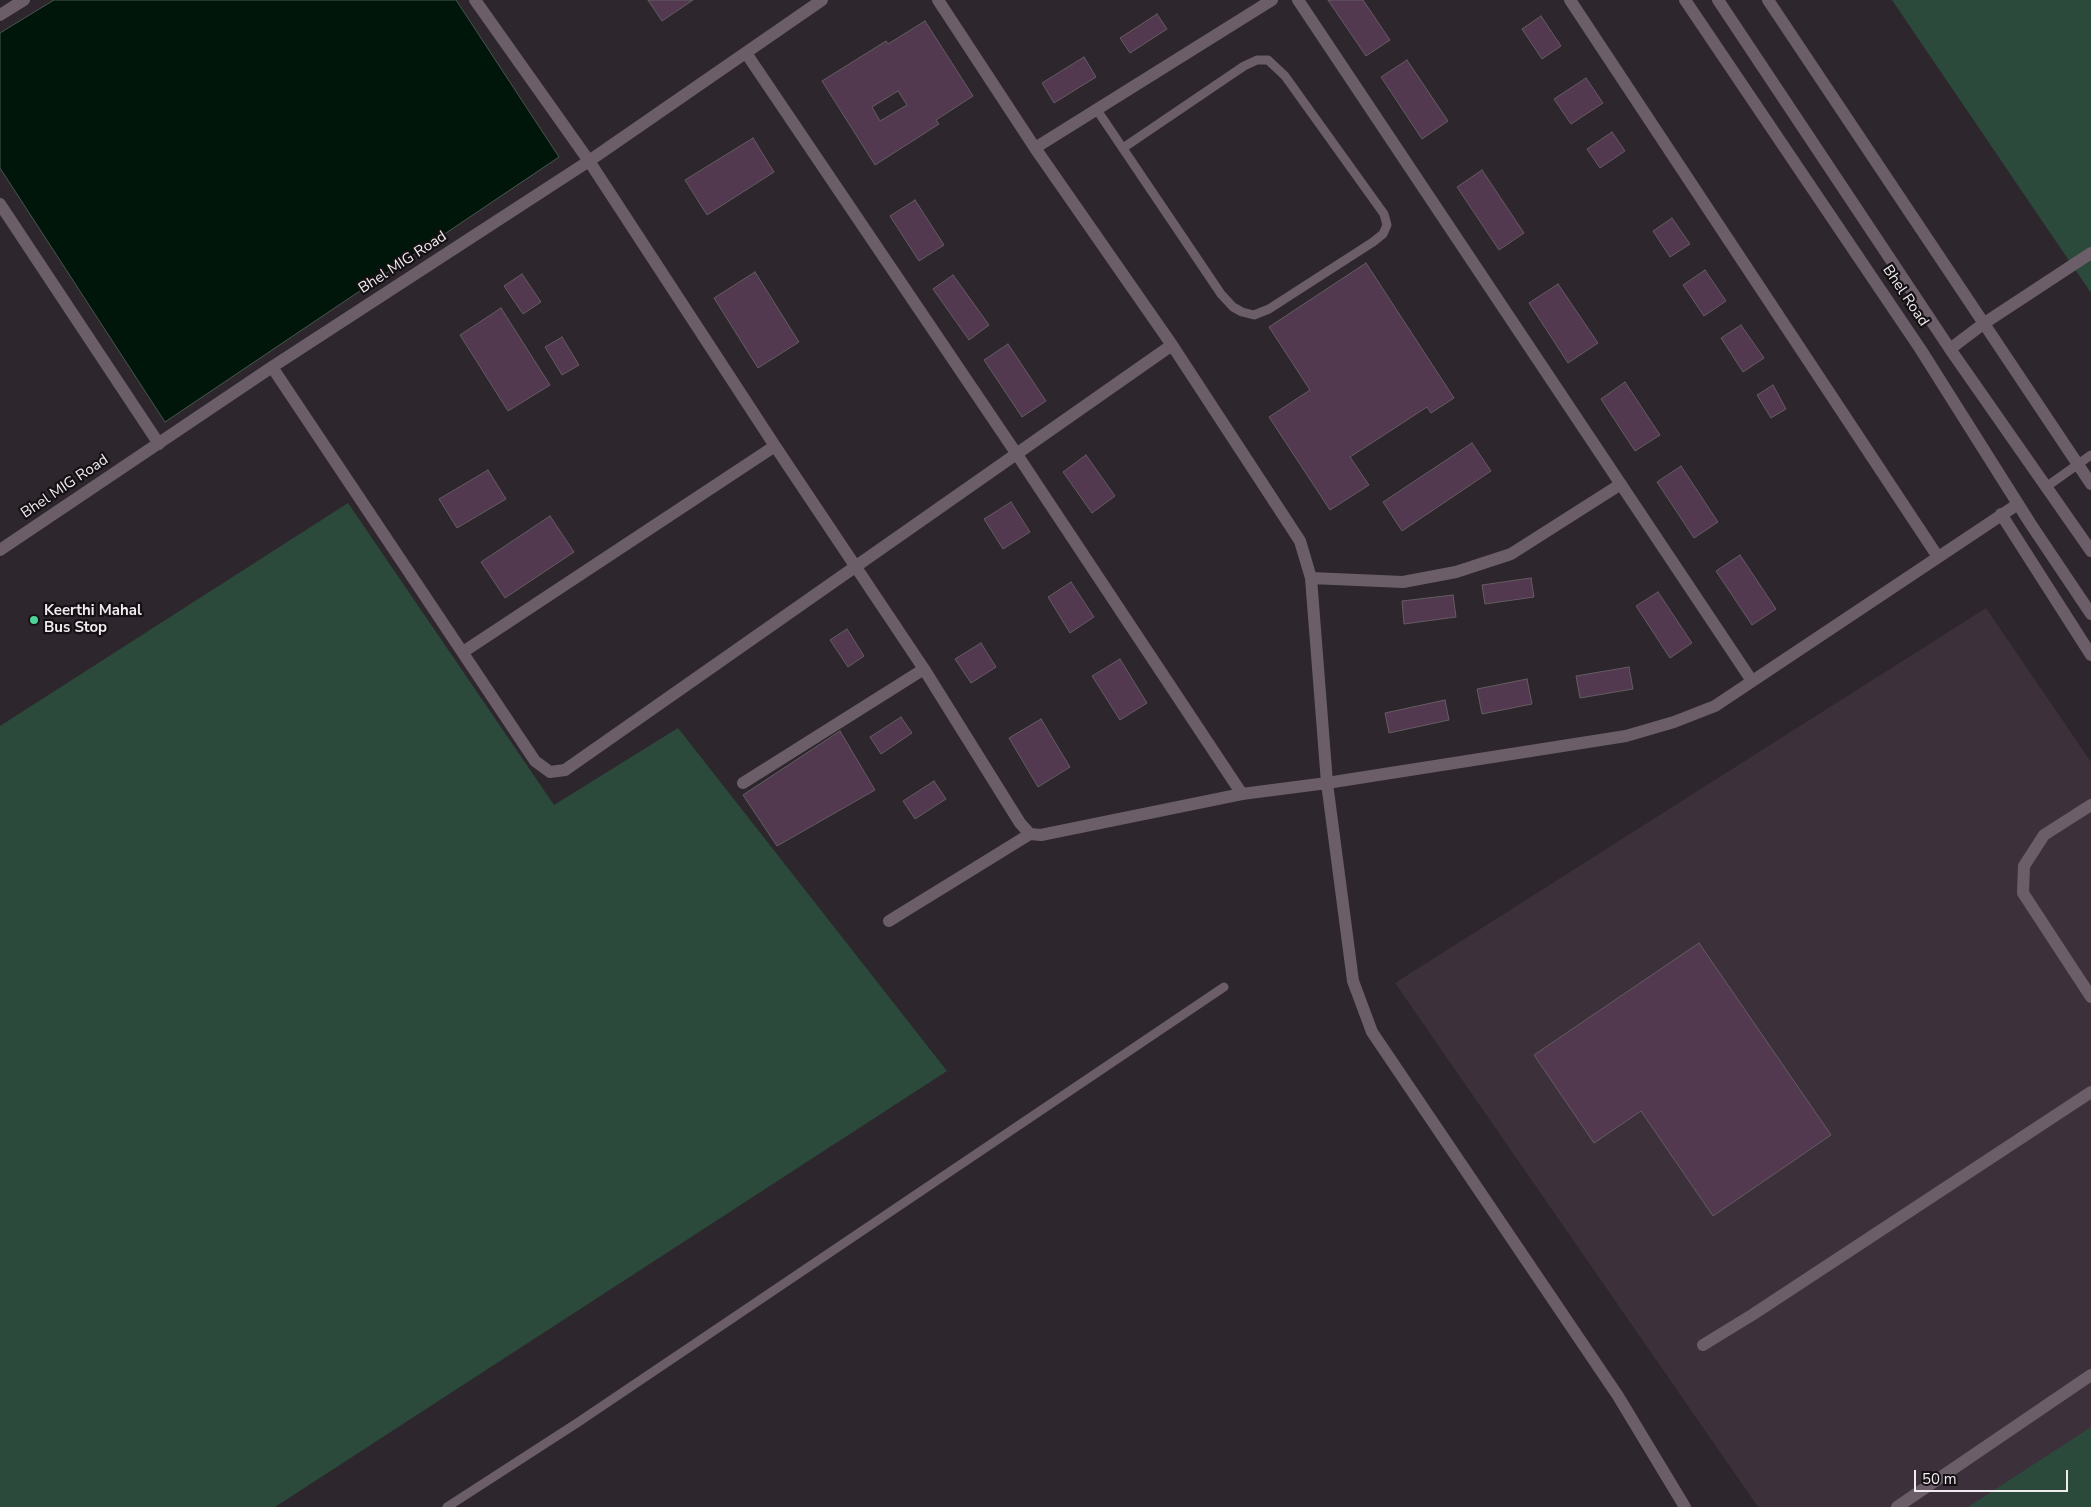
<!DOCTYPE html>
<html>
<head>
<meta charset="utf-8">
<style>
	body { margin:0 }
	#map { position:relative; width:2091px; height:1507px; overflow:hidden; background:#2e262d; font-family:"Nunito Sans",sans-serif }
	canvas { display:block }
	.scale { position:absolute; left:1914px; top:1470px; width:154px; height:22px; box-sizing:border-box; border:2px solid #f0ebef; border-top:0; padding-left:6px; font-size:15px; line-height:18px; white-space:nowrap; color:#f0ebef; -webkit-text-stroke:4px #141013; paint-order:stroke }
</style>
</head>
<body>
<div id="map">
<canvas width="2091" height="1507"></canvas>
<div class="scale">50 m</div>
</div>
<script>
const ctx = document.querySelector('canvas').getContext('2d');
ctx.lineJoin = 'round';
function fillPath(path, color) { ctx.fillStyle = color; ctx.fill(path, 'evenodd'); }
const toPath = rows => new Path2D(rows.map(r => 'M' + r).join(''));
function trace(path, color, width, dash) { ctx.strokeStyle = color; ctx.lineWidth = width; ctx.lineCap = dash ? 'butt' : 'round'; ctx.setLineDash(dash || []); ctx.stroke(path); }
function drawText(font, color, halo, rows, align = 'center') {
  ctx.font = font + ' "Nunito Sans",sans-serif'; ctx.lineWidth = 4.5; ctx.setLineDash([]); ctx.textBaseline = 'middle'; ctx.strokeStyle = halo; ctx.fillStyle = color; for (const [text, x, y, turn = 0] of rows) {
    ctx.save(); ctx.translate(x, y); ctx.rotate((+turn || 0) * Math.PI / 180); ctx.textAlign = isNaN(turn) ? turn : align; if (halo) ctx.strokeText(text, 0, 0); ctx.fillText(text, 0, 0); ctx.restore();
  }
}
const built = toPath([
	[1986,608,2091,762,2091,1507,1758,1507,1395,983]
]);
const green = toPath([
	[1892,0,2091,0,2091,293],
	[348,503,554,805,678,728,947,1071,275,1507,0,1507,0,726],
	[2091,1427,2091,1507,1968,1507]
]);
const water = toPath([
	[54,0,456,0,559,157,165,422,0,168,0,33,54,0]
]);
const building = toPath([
	[648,0,693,0,662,21,648,0],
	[1328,0,1363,0,1390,40,1366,56,1328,0],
	[1157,14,1167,29,1130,53,1120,38,1157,14],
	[1541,16,1561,46,1542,59,1522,29,1541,16],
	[925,21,973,96,936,120,939,124,875,165,822,81,886,41,888,44,925,21],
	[898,91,907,105,880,121,872,107,898,91],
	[1084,57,1096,77,1054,103,1042,83,1084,57],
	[1407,60,1448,121,1422,139,1381,77,1407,60],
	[1586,78,1603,103,1571,124,1554,99,1586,78],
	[1612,132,1625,151,1600,168,1587,149,1612,132],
	[753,138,774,172,707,215,685,180,753,138],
	[1482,170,1524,233,1499,250,1457,187,1482,170],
	[915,200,944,245,919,261,890,216,915,200],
	[1672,218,1690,244,1670,257,1653,231,1672,218],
	[1366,263,1454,398,1431,413,1427,407,1350,457,1369,485,1330,510,1269,417,1310,390,1269,327,1366,263],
	[1705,270,1726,301,1704,316,1683,285,1705,270],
	[755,272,799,342,758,368,714,298,755,272],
	[522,274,541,302,523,314,504,286,522,274],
	[953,275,989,325,969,340,933,289,953,275],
	[1558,284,1598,343,1568,363,1529,303,1558,284],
	[501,308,550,385,508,411,460,335,501,308],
	[1741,325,1764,358,1743,372,1721,338,1741,325],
	[562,337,579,365,562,375,545,347,562,337],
	[1008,344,1046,401,1022,417,984,360,1008,344],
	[1625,382,1660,435,1635,451,1601,399,1625,382],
	[1773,385,1786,409,1771,418,1757,395,1773,385],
	[1472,443,1491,471,1402,531,1383,502,1472,443],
	[1086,455,1115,496,1092,513,1063,472,1086,455],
	[1681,466,1718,522,1694,538,1657,482,1681,466],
	[488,470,506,499,457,528,439,499,488,470],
	[1011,502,1030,532,1003,549,984,519,1011,502],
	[550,516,574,552,505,598,481,562,550,516],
	[1740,555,1776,609,1752,625,1716,571,1740,555],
	[1531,578,1534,597,1485,604,1482,585,1531,578],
	[1071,582,1094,617,1070,633,1048,597,1071,582],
	[1658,592,1692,643,1670,658,1636,606,1658,592],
	[1453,595,1456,617,1404,624,1402,601,1453,595],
	[847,629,864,656,848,667,830,640,847,629],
	[981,643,996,667,971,683,955,659,981,643],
	[1120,659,1147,703,1120,720,1092,676,1120,659],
	[1629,667,1633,689,1580,698,1576,676,1629,667],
	[1527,679,1532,704,1482,714,1477,689,1527,679],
	[1445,700,1449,720,1389,733,1385,713,1445,700],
	[901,717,912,733,881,754,870,737,901,717],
	[1041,719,1070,767,1038,787,1009,738,1041,719],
	[840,731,875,790,777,846,743,795,840,731],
	[934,781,946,799,915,819,903,801,934,781],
	[1699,943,1831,1135,1713,1216,1641,1111,1594,1143,1534,1055,1699,943]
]);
const service = toPath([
	[1097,110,1221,294,1233,307,1242,312,1254,315,1269,309,1373,242,1383,234,1387,225,1384,214,1285,76,1268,60,1257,60,1244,66,1123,148],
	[2046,487,2091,455],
	[447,1507,577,1423,1224,987]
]);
const minor = toPath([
	[475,0,589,161,775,446,924,669,1020,823,1030,834,1041,835,1242,794,1327,783,1626,736,1674,722,1715,706,2018,504],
	[938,0,1035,148,1172,345,1300,541,1311,578,1327,783,1353,981,1372,1032,1618,1396,1685,1507],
	[1298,0,1752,681],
	[1570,0,1938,557],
	[1768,0,2091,484],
	[0,15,24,0],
	[746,53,1016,453,1242,794],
	[1035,148,1272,0],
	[0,204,159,444],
	[1950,349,1983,324,2091,253],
	[272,367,535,761,550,772,565,770,1172,345],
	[2001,514,2091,655],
	[0,550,272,367,589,161,822,0],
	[1311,578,1403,582,1456,572,1511,554,1621,484],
	[463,652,775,446],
	[743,783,924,669],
	[2091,805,2044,835,2024,866,2023,893,2091,997],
	[889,921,1030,834],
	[1703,1345,1752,1315,2091,1092]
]);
const tertiary = toPath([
	[1685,0,1921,350,2030,523,2091,614],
	[1718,0,1950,349,2091,551],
	[1897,1507,2091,1375]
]);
const markers = [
	[34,620,5,"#4dd39a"]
];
const streetNames = [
	["Bhel MIG Road",403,263,-33],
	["Bhel Road",1905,296,56],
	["Bhel MIG Road",65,487,-34]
];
const poiNames = [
	["Keerthi Mahal",44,611],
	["Bus Stop",44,628]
];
fillPath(built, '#3c303b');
fillPath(green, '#2b4a3b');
fillPath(water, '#00160a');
trace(water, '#48564f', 1);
fillPath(building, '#53394f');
trace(building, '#645c63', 1);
trace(service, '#6b5e69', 9);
trace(minor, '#6b5e69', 12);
trace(tertiary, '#6b5e69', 12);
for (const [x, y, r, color] of markers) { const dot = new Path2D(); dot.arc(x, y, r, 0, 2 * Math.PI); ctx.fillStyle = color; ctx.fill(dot); trace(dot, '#141013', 2); }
drawText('15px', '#f0ebef', '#141013', streetNames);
drawText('bold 15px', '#f0ebef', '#141013', poiNames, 'left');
</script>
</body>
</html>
